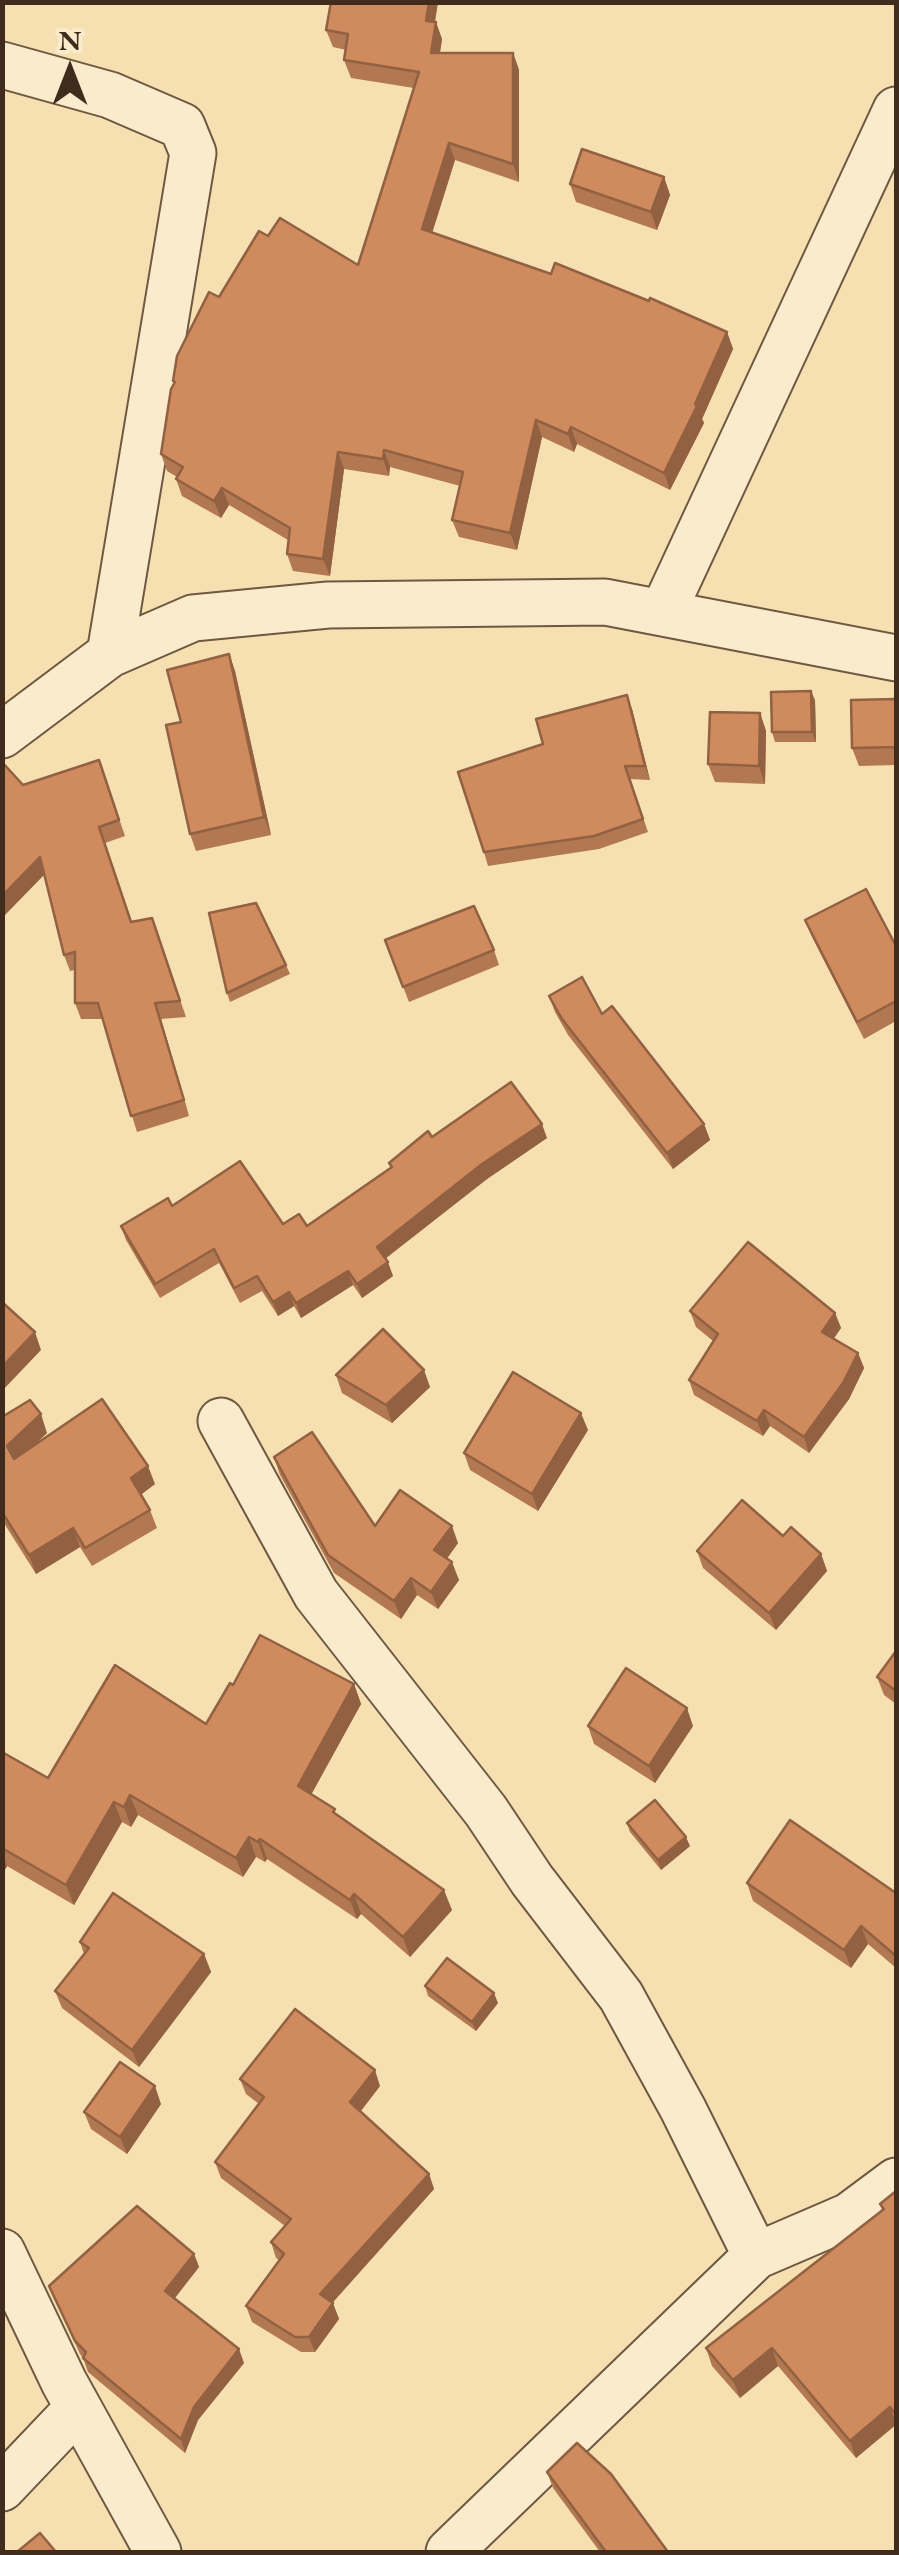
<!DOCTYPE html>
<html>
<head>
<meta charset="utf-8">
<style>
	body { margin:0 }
	#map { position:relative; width:899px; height:2555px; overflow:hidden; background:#f6e0b1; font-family:"EB Garamond",serif }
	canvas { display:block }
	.frame { position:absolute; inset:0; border:5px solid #412b1d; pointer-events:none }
	.north { position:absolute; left:20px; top:20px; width:100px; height:100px; -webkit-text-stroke:8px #f9ebcc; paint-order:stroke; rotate:0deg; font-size:28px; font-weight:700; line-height:40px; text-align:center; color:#412b1d }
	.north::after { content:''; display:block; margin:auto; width:35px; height:45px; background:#412b1d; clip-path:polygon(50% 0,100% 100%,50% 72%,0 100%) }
</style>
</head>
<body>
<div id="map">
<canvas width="899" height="2555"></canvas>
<div class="frame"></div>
<div class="north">N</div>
</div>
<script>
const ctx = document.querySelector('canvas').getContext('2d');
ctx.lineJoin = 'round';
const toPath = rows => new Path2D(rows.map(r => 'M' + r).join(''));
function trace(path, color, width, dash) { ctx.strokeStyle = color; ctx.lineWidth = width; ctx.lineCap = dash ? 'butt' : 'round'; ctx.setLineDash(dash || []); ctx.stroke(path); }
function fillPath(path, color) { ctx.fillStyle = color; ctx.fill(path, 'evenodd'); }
const minor = toPath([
	[2,65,110,95,182,126,193,153,110,654],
	[663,612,896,110],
	[2,735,110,654,193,618,328,605,605,602,896,658],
	[221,1421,316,1594,486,1811,532,1880,621,1996,683,2109,756,2256],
	[2,2252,64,2382,158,2552],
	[2,2488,78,2408],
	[449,2552,756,2256,849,2216,896,2181]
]);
const wall = toPath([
	[331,2,438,2,435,22,442,39,440,53,513,53,519,70,519,182,455,160,432,233,551,274,727,332,733,349,702,419,704,423,670,490,577,444,574,452,542,437,517,550,459,537,452,520,460,486,390,467,389,476,344,469,330,576,293,571,287,554,288,540,229,505,221,518,182,496,176,479,177,477,167,471,161,454,174,385,173,381,219,297,268,236,358,265,414,88,351,78,344,60,346,50,333,47,326,30],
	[664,177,670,195,657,230,576,202,570,184],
	[229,654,235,671,271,835,196,851,190,834],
	[896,699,896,765,859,766,852,748],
	[815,700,816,742,775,742,772,732],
	[632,709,650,780,630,779,648,832,599,849,488,866,484,852,543,744],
	[760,713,766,731,765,784,715,782,708,764],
	[99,760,125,836,105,843,131,922,152,918,186,1017,161,1019,189,1116,137,1132,102,1019,81,1019,75,1003,75,970,70,971,64,955,44,874,2,918,2,762,23,785],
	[805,920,896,946,896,1021,864,1039,812,937],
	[385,940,494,950,499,965,409,1002],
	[286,965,290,974,230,1002,227,993],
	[549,996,602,1014,704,1124,710,1140,673,1169,568,1035,555,1012],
	[432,1137,547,1138,487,1179,385,1259,393,1276,362,1298,353,1285,301,1318,294,1306,278,1316,262,1291,240,1303,219,1263,160,1298,126,1240,121,1226,172,1206,283,1224,307,1226,391,1168,389,1163],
	[690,1311,835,1313,841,1328,834,1338,858,1353,864,1368,849,1399,809,1453,770,1426,763,1436,694,1395,689,1380,713,1341,696,1327],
	[336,1375,430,1387,392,1423,342,1393],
	[2,1417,47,1433,34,1445,155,1484,141,1494,150,1510,157,1528,92,1566,80,1547,36,1574,2,1520],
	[588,1430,538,1511,470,1470,464,1453],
	[274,1457,375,1526,458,1543,447,1558,459,1580,438,1609,417,1595,401,1619,334,1573,280,1475],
	[783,1536,821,1554,827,1571,776,1630,703,1568,697,1551],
	[896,1651,896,1704,884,1695,877,1677],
	[354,1684,361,1704,311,1794,452,1910,410,1957,361,1914,357,1919,267,1859,265,1862,256,1857,243,1877,138,1815,131,1827,122,1822,74,1905,7,1866,2,1875,2,1752,48,1778,206,1724,233,1685],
	[588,1726,693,1726,655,1783,594,1744],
	[627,1823,690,1846,661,1870,630,1832],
	[747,1883,896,1893,896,1968,868,1944,851,1968,753,1901],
	[80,1942,204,1954,211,1972,139,2067,62,2008,55,1991,84,1954],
	[425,1986,498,2003,476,2031,428,1996],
	[240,2079,380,2086,361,2111,429,2174,434,2189,332,2303,339,2319,315,2352,301,2352,252,2322,246,2306,279,2260,276,2258,271,2242,285,2226,221,2178,215,2162,259,2104,246,2094],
	[161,2104,127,2154,91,2129,84,2112],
	[896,2191,896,2425,856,2458,778,2366,740,2398,712,2366,706,2348,882,2211,880,2204],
	[194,2254,199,2267,175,2298,244,2363,198,2420,185,2453,88,2372,83,2358,80,2354,49,2286],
	[547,2472,668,2552,600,2552,553,2488]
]);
const shadedWall = toPath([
	[429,2,438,2,432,38,426,21],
	[436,22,442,39,437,70,431,53],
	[513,53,519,70,519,182,513,164],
	[449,143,455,160,428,246,422,229],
	[664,177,670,195,657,230,651,212],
	[727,332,733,349,702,419,704,423,670,490,664,473],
	[536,420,542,437,517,550,510,533],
	[571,427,577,444,574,452,568,434],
	[384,450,390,467,389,476,383,459],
	[338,452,344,469,330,576,323,559],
	[222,488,229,505,221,518,214,501],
	[229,654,235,671,271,835,264,817],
	[811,691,815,700,816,742,812,732],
	[627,695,632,709,650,780,645,766],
	[760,713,766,731,765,784,759,766],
	[40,857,46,873,2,918,2,896],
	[155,1003,161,1019,189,1116,184,1100],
	[542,1124,547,1138,487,1179,382,1261,377,1247,482,1164],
	[704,1124,710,1140,673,1169,667,1153],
	[388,1262,393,1276,362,1298,357,1284],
	[348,1271,353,1285,301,1318,296,1303],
	[289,1292,294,1306,278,1316,273,1302],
	[835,1313,841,1328,828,1347,822,1332],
	[35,1332,41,1350,2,1391,2,1367],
	[858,1353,864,1368,849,1399,809,1453,804,1437],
	[424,1370,430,1387,392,1423,386,1405],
	[764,1410,770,1426,763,1436,757,1421],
	[581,1413,588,1430,538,1511,532,1494],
	[41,1414,47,1433,13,1465,7,1446],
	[148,1466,155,1484,138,1497,131,1478],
	[452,1526,458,1543,441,1567,434,1550],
	[73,1528,80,1547,36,1574,29,1555],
	[821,1554,827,1571,776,1630,769,1613],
	[452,1562,459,1580,438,1609,431,1592],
	[411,1578,417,1595,401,1619,394,1601],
	[354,1684,361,1704,305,1806,298,1786],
	[687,1708,693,1726,655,1783,649,1766],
	[130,1795,138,1815,131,1827,124,1807],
	[114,1802,122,1822,74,1905,66,1885],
	[249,1837,256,1857,243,1877,236,1858],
	[686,1837,690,1846,661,1870,658,1860],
	[260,1839,267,1859,265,1862,258,1842],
	[2,1853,7,1866,2,1875],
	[444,1890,452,1910,410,1957,403,1937],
	[354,1894,361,1914,357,1919,350,1900],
	[861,1926,868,1944,851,1968,844,1950],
	[204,1954,211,1972,139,2067,132,2050],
	[494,1993,498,2003,476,2031,472,2022],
	[375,2070,380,2086,356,2117,350,2102],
	[155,2086,161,2104,127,2154,120,2137],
	[429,2174,434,2189,326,2310,320,2294],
	[194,2254,199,2267,170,2304,165,2291],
	[333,2303,339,2319,315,2352,309,2337],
	[772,2348,778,2366,740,2398,733,2380],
	[239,2349,244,2363,198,2420,185,2453,181,2439,194,2407],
	[890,2407,896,2424,856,2458,850,2441]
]);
const building = toPath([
	[331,2,429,2,426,21,436,22,431,53,513,53,513,164,449,143,422,229,551,274,555,263,649,301,650,298,727,332,695,404,697,406,664,473,571,427,568,434,536,420,510,533,452,520,463,472,384,450,383,459,338,452,323,559,287,554,290,528,222,488,214,501,176,479,183,467,161,454,171,389,175,382,173,381,177,356,209,292,219,297,259,231,268,236,280,218,358,265,419,72,344,60,348,34,326,30,331,2],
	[582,149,664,177,651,212,570,184,582,149],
	[229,654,264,817,190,834,166,725,181,722,167,670,229,654],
	[811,691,812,732,772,732,771,692,811,691],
	[627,695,645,766,625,766,643,819,594,836,484,852,458,772,543,744,536,719,627,695],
	[896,699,896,747,852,748,851,700,896,699],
	[710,712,760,713,759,766,708,764,710,712],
	[99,760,119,820,99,827,131,922,152,918,180,1001,155,1003,184,1100,131,1116,98,1003,75,1003,75,952,64,955,40,857,2,896,2,762,23,785,99,760],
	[866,889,896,946,896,1001,857,1022,805,920,866,889],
	[256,903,286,965,227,993,209,913,256,903],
	[474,906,494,950,403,987,385,940,474,906],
	[582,977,602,1014,612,1006,704,1124,667,1153,562,1019,549,996,582,977],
	[511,1082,542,1124,482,1164,377,1247,388,1262,357,1284,348,1271,296,1303,289,1292,273,1302,257,1276,234,1288,214,1249,155,1284,121,1226,168,1198,172,1206,240,1161,283,1224,299,1214,307,1226,392,1167,389,1163,428,1131,432,1137,511,1082],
	[748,1242,835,1313,822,1332,858,1353,843,1383,804,1437,764,1410,757,1421,689,1380,718,1334,690,1311,748,1242],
	[2,1302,35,1332,2,1367,2,1302],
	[383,1329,424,1370,386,1405,336,1375,383,1329],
	[513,1372,581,1413,532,1494,464,1453,513,1372],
	[102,1399,148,1466,131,1478,150,1510,85,1548,73,1528,29,1555,2,1512,2,1417,30,1400,41,1414,7,1446,14,1459,102,1399],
	[312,1432,375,1526,400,1490,452,1526,434,1550,452,1562,431,1592,411,1578,394,1601,328,1555,274,1457,312,1432],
	[742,1500,783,1536,791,1527,821,1554,769,1613,697,1551,742,1500],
	[260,1635,354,1684,298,1786,335,1809,333,1812,444,1890,403,1937,354,1894,350,1900,260,1839,258,1842,249,1837,236,1858,130,1795,124,1807,114,1802,66,1885,2,1848,2,1752,48,1778,115,1665,206,1724,230,1683,233,1685,260,1635],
	[896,1651,896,1691,877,1677,896,1651],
	[626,1668,687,1708,649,1766,588,1726,626,1668],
	[655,1800,686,1837,658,1860,627,1823,655,1800],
	[790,1820,896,1893,896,1956,861,1926,844,1950,747,1883,790,1820],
	[113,1893,204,1954,132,2050,55,1991,89,1948,80,1942,113,1893],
	[447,1958,494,1993,472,2022,425,1986,447,1958],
	[295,2009,375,2070,350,2102,429,2174,320,2294,333,2303,309,2337,295,2337,246,2306,284,2254,271,2242,291,2219,215,2162,264,2097,240,2079,295,2009],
	[120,2062,155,2086,120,2137,84,2112,120,2062],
	[896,2191,896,2415,890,2407,850,2441,772,2348,733,2380,706,2348,884,2209,880,2204,896,2191],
	[137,2206,194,2254,165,2291,239,2349,194,2407,181,2439,83,2358,86,2352,75,2341,49,2286,137,2206],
	[577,2443,611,2474,668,2552,606,2552,547,2472,577,2443],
	[40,2533,56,2552,17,2552,40,2533]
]);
trace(minor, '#6e5842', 49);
trace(minor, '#f9ebcc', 45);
fillPath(wall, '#b27851');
fillPath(shadedWall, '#916142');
fillPath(building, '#cf8b5e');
trace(building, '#916142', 2.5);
</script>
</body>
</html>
